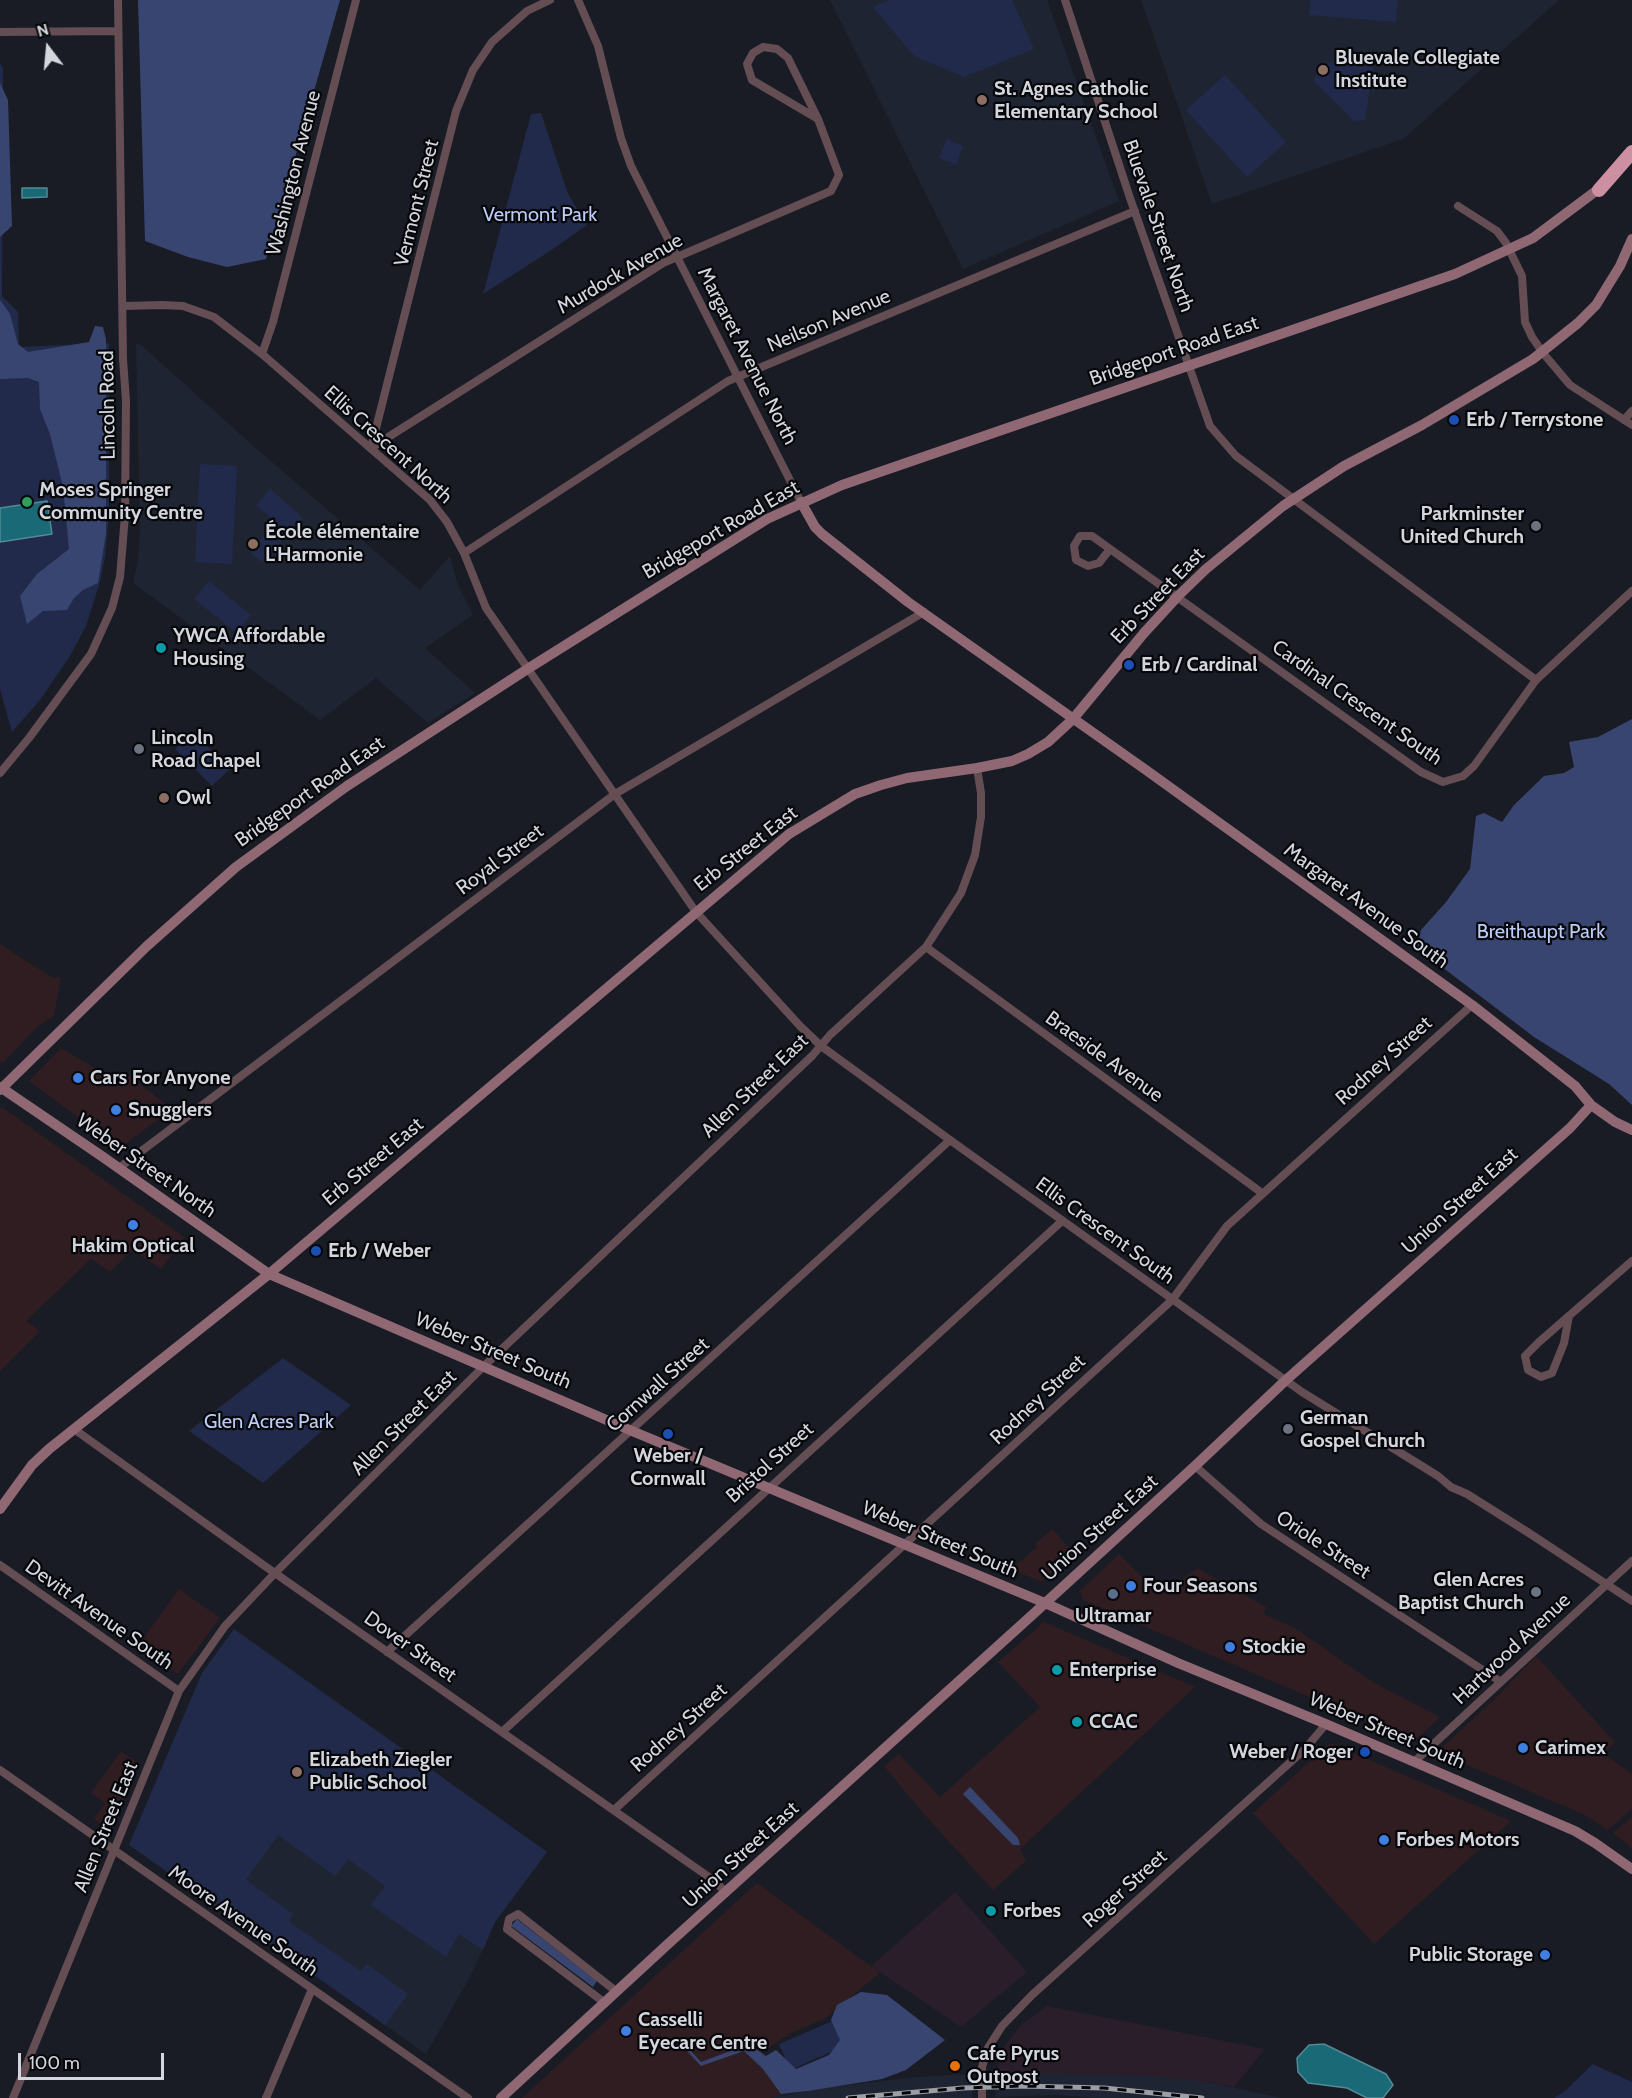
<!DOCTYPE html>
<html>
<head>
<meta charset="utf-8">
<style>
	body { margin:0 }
	#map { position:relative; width:1632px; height:2098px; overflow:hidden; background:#191c25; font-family:Cabin,sans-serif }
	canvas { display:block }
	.north { position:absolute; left:18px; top:18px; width:60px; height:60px; -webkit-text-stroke:4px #06070a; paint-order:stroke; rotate:344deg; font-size:16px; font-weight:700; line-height:24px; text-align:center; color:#d4d6dd }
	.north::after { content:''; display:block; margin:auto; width:21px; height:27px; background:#d4d6dd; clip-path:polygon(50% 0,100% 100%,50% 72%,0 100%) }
	.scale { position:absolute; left:18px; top:2053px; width:146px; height:27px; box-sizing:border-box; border:3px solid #d4d6dd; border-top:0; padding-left:8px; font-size:18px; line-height:21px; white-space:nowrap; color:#d4d6dd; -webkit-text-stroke:4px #06070a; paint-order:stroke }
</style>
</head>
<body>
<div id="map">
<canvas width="1632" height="2098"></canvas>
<div class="north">N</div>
<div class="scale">100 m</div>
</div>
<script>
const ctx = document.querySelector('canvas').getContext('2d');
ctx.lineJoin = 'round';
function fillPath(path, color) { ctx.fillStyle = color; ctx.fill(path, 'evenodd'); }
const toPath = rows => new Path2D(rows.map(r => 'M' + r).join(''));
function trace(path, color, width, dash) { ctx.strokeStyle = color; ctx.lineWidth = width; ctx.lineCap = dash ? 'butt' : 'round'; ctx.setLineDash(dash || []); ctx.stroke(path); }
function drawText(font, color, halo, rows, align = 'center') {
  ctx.font = font + ' Cabin,sans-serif'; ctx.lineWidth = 4.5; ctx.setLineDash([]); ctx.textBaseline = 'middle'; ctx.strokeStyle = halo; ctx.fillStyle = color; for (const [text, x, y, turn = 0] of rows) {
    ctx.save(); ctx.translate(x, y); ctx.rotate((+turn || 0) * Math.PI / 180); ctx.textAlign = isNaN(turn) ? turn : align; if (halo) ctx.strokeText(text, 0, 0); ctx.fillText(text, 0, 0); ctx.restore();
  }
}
const commercial = toPath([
	[0,944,53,978,61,978,54,1016,38,1026,4,1062,0,1062],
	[61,1048,118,1082,126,1073,172,1109,120,1148,29,1081],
	[2,1107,184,1237,161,1269,132,1250,110,1272,91,1259,26,1321,40,1331,0,1371,0,1109],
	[1052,1529,1074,1553,1042,1582,1011,1569,1037,1547,1035,1544],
	[1119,1554,1160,1595,1197,1568,1266,1607,1264,1614,1295,1628,1371,1681,1440,1717,1414,1742,1083,1600,1080,1591],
	[179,1589,220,1618,178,1674,138,1646],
	[1044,1622,1195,1687,1020,1849,1026,1861,993,1890,923,1813,884,1766,899,1754,940,1797,1040,1707,998,1662],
	[1536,1656,1615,1742,1604,1754,1632,1774,1632,1809,1608,1830,1585,1815,1437,1752,1496,1698],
	[1330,1743,1511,1821,1374,1944,1253,1813],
	[121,1751,138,1763,111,1831,94,1819,105,1803,91,1793],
	[1632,1817,1632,1848,1613,1833],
	[757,1883,880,1973,824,2019,791,2033,755,2057,784,2095,771,2098,522,2098]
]);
const industrial = toPath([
	[955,1892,1027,1972,961,2027,871,1966],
	[1047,2006,1265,2049,1234,2087,1207,2082,996,2072,1005,2046,1021,2025]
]);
const built = toPath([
	[830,0,1047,0,1119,201,963,269],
	[1141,0,1559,0,1403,139,1212,204],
	[136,344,141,345,250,443,420,590,450,556,457,583,473,615,425,648,475,693,428,723,376,678,320,720,133,583,138,561,140,531],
	[234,1629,547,1852,495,1922,471,1975,426,2054,129,1845,202,1673],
	[996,2072,1152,2076,1207,2082,1282,2098,1100,2098,1054,2095,995,2097],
	[973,2074,972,2098,771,2098,824,2088,915,2077]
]);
const green = toPath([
	[889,0,1012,0,1034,49,964,77,914,56,873,7],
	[1311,0,1398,0,1396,22,1309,15],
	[1352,56,1363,59,1374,64,1365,120,1355,121,1313,81,1319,71,1328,63,1339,58],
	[0,63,3,68,2,296,18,312,19,347,109,343,109,516,105,557,100,582,86,626,70,656,40,700,12,732,0,689],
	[1225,75,1286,142,1247,177,1186,110],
	[541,113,568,194,587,225,550,251,483,294,531,114],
	[947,139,963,146,956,165,939,158],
	[200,464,237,466,232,564,195,562],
	[270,489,303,518,289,534,256,505],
	[272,526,286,537,263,563,250,553],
	[209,581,251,615,237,633,194,599],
	[254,623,268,638,260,646,245,633],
	[193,732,230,769,212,786,175,749],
	[283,1358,351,1405,263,1483,189,1431],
	[234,1629,547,1852,495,1922,483,1950,459,1934,446,1957,371,1905,385,1886,348,1859,335,1876,278,1835,246,1880,293,1914,289,1922,361,1971,367,1964,408,1994,385,2025,129,1845,202,1673],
	[835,2020,845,2046,790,2070,779,2044],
	[1593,2064,1632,2082,1632,2098,1554,2098,1565,2091]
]);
const forest = toPath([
	[138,0,340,0,266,259,227,267,188,257,145,241],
	[0,83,8,100,12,226,0,237],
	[0,300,10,314,18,344,28,352,89,342,95,326,103,327,106,339,106,533,98,583,83,590,74,598,67,610,43,611,27,624,20,596,37,574,69,549,63,487,50,434,40,409,39,382,28,378,0,379],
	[1632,719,1632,1105,1609,1084,1534,1037,1417,948,1421,930,1446,902,1470,869,1476,816,1484,813,1502,822,1514,805,1544,776,1564,773,1574,767,1569,742,1598,737],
	[970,1787,1018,1838,1020,1845,1013,1845,963,1794],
	[517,1919,597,1981,593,1987,511,1926],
	[861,1992,887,1995,945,2040,906,2070,882,2079,808,2091,781,2094,763,2069,744,2051,701,2066,686,2050,689,2049,701,2062,749,2044,766,2056,776,2050,796,2069,829,2055,840,2040,831,2020,837,2005]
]);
const water = toPath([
	[22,188,47,188,47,197,22,198,22,188],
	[47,501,52,534,0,542,0,508,47,501],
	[1324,2044,1386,2074,1393,2085,1383,2098,1367,2098,1347,2088,1308,2083,1298,2072,1297,2058,1309,2045,1324,2044]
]);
const street = toPath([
	[578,0,598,46,621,138,631,166,801,502],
	[1065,0,1130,198,1210,426,1236,456,1536,680],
	[0,32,118,31],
	[1458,206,1497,231,1506,243,1522,276,1525,322,1532,337,1543,353,1570,385,1632,425],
	[123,306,163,305,183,306,214,317,262,354,430,500,447,522,464,553,486,608,696,912,800,1026,821,1046,950,1140,1302,1392,1438,1476,1451,1487,1467,1494,1529,1533,1632,1601],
	[262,354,273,322,356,0],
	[1624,420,1632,411],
	[371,448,663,263,831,191,839,175,818,119,788,58,777,49,763,47,753,53,747,64,752,80,818,119],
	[371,448,456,111,473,70,492,42,527,11,550,0],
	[1110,549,1099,563,1088,566,1076,560,1074,546,1080,536,1092,536,1421,772,1443,782,1463,776,1474,766,1536,680,1632,591],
	[464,553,728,381,1135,211],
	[0,773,29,738,91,654,112,608,120,577,125,515,126,401,123,359,118,0],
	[926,947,1262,1193],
	[119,1168,615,794,924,612],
	[1569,1316,1564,1343,1552,1373,1541,1377,1528,1370,1525,1356,1539,1342,1632,1261],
	[74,1429,262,1564,716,1882,726,1893],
	[1195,1466,1261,1524,1501,1682],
	[0,1565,179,1691],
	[387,1652,950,1140],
	[502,1732,1062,1221],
	[1414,1762,1632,1561],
	[0,1770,468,2098],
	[614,1810,1172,1300,1227,1226,1472,1005],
	[605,2003,507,1929,509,1919,518,1914,617,1992],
	[13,2098,179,1691,225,1626,275,1573,484,1366,812,1056,830,1035,926,947,961,893,975,855,981,817,981,793,977,768],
	[266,2098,312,1989],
	[982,2098,982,2067,988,2048,1002,2026,1032,1995,1305,1749,1326,1724]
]);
const secondary = toPath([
	[801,502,815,527,822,534,908,602,1146,770,1472,1005,1575,1086,1591,1105,1615,1122,1632,1130],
	[0,1087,103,1157,269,1274,632,1431,1045,1603,1178,1663,1326,1724,1575,1831,1595,1843,1632,1869],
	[0,1090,147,946,236,867,347,786,529,668,767,519,842,485,1455,274,1533,238,1604,185],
	[0,1509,32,1465,49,1449,269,1274,789,834,855,794,881,785,907,778,977,768,1012,761,1028,754,1048,742,1073,719,1144,633,1178,596,1206,569,1283,506,1344,466,1422,425,1533,359,1578,323,1596,305,1620,266,1632,239],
	[501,2098,668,1944,1030,1617,1195,1466,1286,1380,1570,1128,1591,1105]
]);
const highway = toPath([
	[1599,190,1632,152]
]);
const rail = toPath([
	[848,2098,963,2088,1022,2086,1104,2088,1202,2098]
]);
const markers = [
	[1323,70,6,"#8d6e63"],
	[982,100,6,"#8d6e63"],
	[1454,420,6,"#1a4fb4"],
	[27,502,6,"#2e9e5b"],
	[1536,526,6,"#6b7280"],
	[253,544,6,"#8d6e63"],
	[161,648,6,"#0f9aa8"],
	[1129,665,6,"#1a4fb4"],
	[139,749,6,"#6b7280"],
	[164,798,6,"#8d6e63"],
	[78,1078,6,"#3f7fe0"],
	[116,1110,6,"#3f7fe0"],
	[133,1225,6,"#3f7fe0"],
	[316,1251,6,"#1a4fb4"],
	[1288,1429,6,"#6b7280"],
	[668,1434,6,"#1a4fb4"],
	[1131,1586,6,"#3f7fe0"],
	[1536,1592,6,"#6b7280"],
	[1113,1594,6,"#5c6f8a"],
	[1230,1647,6,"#3f7fe0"],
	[1057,1670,6,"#0f9aa8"],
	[1077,1722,6,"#0f9aa8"],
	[1523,1748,6,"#3f7fe0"],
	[1365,1752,6,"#1a4fb4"],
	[297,1772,6,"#8d6e63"],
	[1384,1840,6,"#3f7fe0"],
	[991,1911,6,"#0f9aa8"],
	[1545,1955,6,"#3f7fe0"],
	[626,2031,6,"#3f7fe0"],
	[955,2066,6,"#e8710a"]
];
const poiNames = [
	["Bluevale Collegiate",1335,58],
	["Institute",1335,81],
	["St. Agnes Catholic",994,89],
	["Elementary School",994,112],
	["Erb / Terrystone",1466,420],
	["Moses Springer",39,490],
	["Community Centre",39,513],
	["Parkminster",1524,514,"right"],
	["United Church",1524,537,"right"],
	["École élémentaire",265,532],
	["L'Harmonie",265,555],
	["YWCA Affordable",173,636],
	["Housing",173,659],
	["Erb / Cardinal",1141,665],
	["Lincoln",151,738],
	["Road Chapel",151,761],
	["Owl",176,798],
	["Cars For Anyone",90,1078],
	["Snugglers",128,1110],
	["Hakim Optical",133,1246,"center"],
	["Erb / Weber",328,1251],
	["German",1300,1418],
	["Gospel Church",1300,1441],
	["Weber /",668,1456,"center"],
	["Cornwall",668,1479,"center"],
	["Glen Acres",1524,1580,"right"],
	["Baptist Church",1524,1603,"right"],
	["Four Seasons",1143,1586],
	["Ultramar",1113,1616,"center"],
	["Stockie",1242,1647],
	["Enterprise",1069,1670],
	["CCAC",1089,1722],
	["Carimex",1535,1748],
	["Weber / Roger",1353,1752,"right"],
	["Elizabeth Ziegler",309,1760],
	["Public School",309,1783],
	["Forbes Motors",1396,1840],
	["Forbes",1003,1911],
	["Public Storage",1533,1955,"right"],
	["Casselli",638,2020],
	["Eyecare Centre",638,2043],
	["Cafe Pyrus",967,2054],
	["Outpost",967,2077]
];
const streetNames = [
	["Washington Avenue",294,173,-76],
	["Vermont Street",417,203,-76],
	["Bluevale Street North",1158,226,71],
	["Murdock Avenue",620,274,-30],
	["Neilson Avenue",829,321,-23],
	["Bridgeport Road East",1174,351,-19],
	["Margaret Avenue North",747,356,63],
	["Lincoln Road",108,405,-91],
	["Ellis Crescent North",388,445,42],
	["Bridgeport Road East",721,530,-30],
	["Erb Street East",1158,596,-46],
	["Cardinal Crescent South",1357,703,35],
	["Bridgeport Road East",310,792,-35],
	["Erb Street East",746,849,-38],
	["Royal Street",500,860,-37],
	["Margaret Avenue South",1366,906,36],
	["Braeside Avenue",1104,1057,36],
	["Rodney Street",1384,1061,-42],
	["Allen Street East",755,1086,-44],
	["Erb Street East",373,1162,-40],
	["Weber Street North",146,1166,35],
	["Union Street East",1460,1201,-42],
	["Ellis Crescent South",1105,1231,36],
	["Weber Street South",493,1351,23],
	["Cornwall Street",658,1385,-42],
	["Rodney Street",1038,1400,-43],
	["Allen Street East",404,1423,-45],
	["Bristol Street",770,1463,-42],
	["Union Street East",1100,1528,-42],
	["Weber Street South",940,1540,23],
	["Oriole Street",1323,1545,33],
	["Devitt Avenue South",99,1615,35],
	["Dover Street",410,1647,35],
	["Hartwood Avenue",1512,1649,-43],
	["Rodney Street",679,1728,-42],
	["Weber Street South",1387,1731,23],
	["Allen Street East",106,1827,-68],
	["Union Street East",741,1855,-42],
	["Roger Street",1125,1889,-42],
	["Moore Avenue South",243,1921,35]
];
const parkNames = [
	["Vermont Park",540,215],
	["Breithaupt Park",1541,932],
	["Glen Acres Park",269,1422]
];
fillPath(commercial, '#301d21');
fillPath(industrial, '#2b1e2b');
fillPath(built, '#1f2432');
fillPath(green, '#212a4a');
fillPath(forest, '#394571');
fillPath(water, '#1a6976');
trace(water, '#528a95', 1.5);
trace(street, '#654d54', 8);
trace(secondary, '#8f6873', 10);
trace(highway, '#cc90a2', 14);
trace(rail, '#9b9ea5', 5);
trace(rail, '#06070a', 3, [9]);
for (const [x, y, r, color] of markers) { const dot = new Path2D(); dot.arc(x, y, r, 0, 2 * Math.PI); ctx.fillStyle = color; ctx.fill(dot); trace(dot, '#06070a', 2); }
drawText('bold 20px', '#d4d6dd', '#06070a', poiNames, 'left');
drawText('20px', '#d4d6dd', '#06070a', streetNames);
drawText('20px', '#bdccf7', '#06070a', parkNames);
</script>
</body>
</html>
